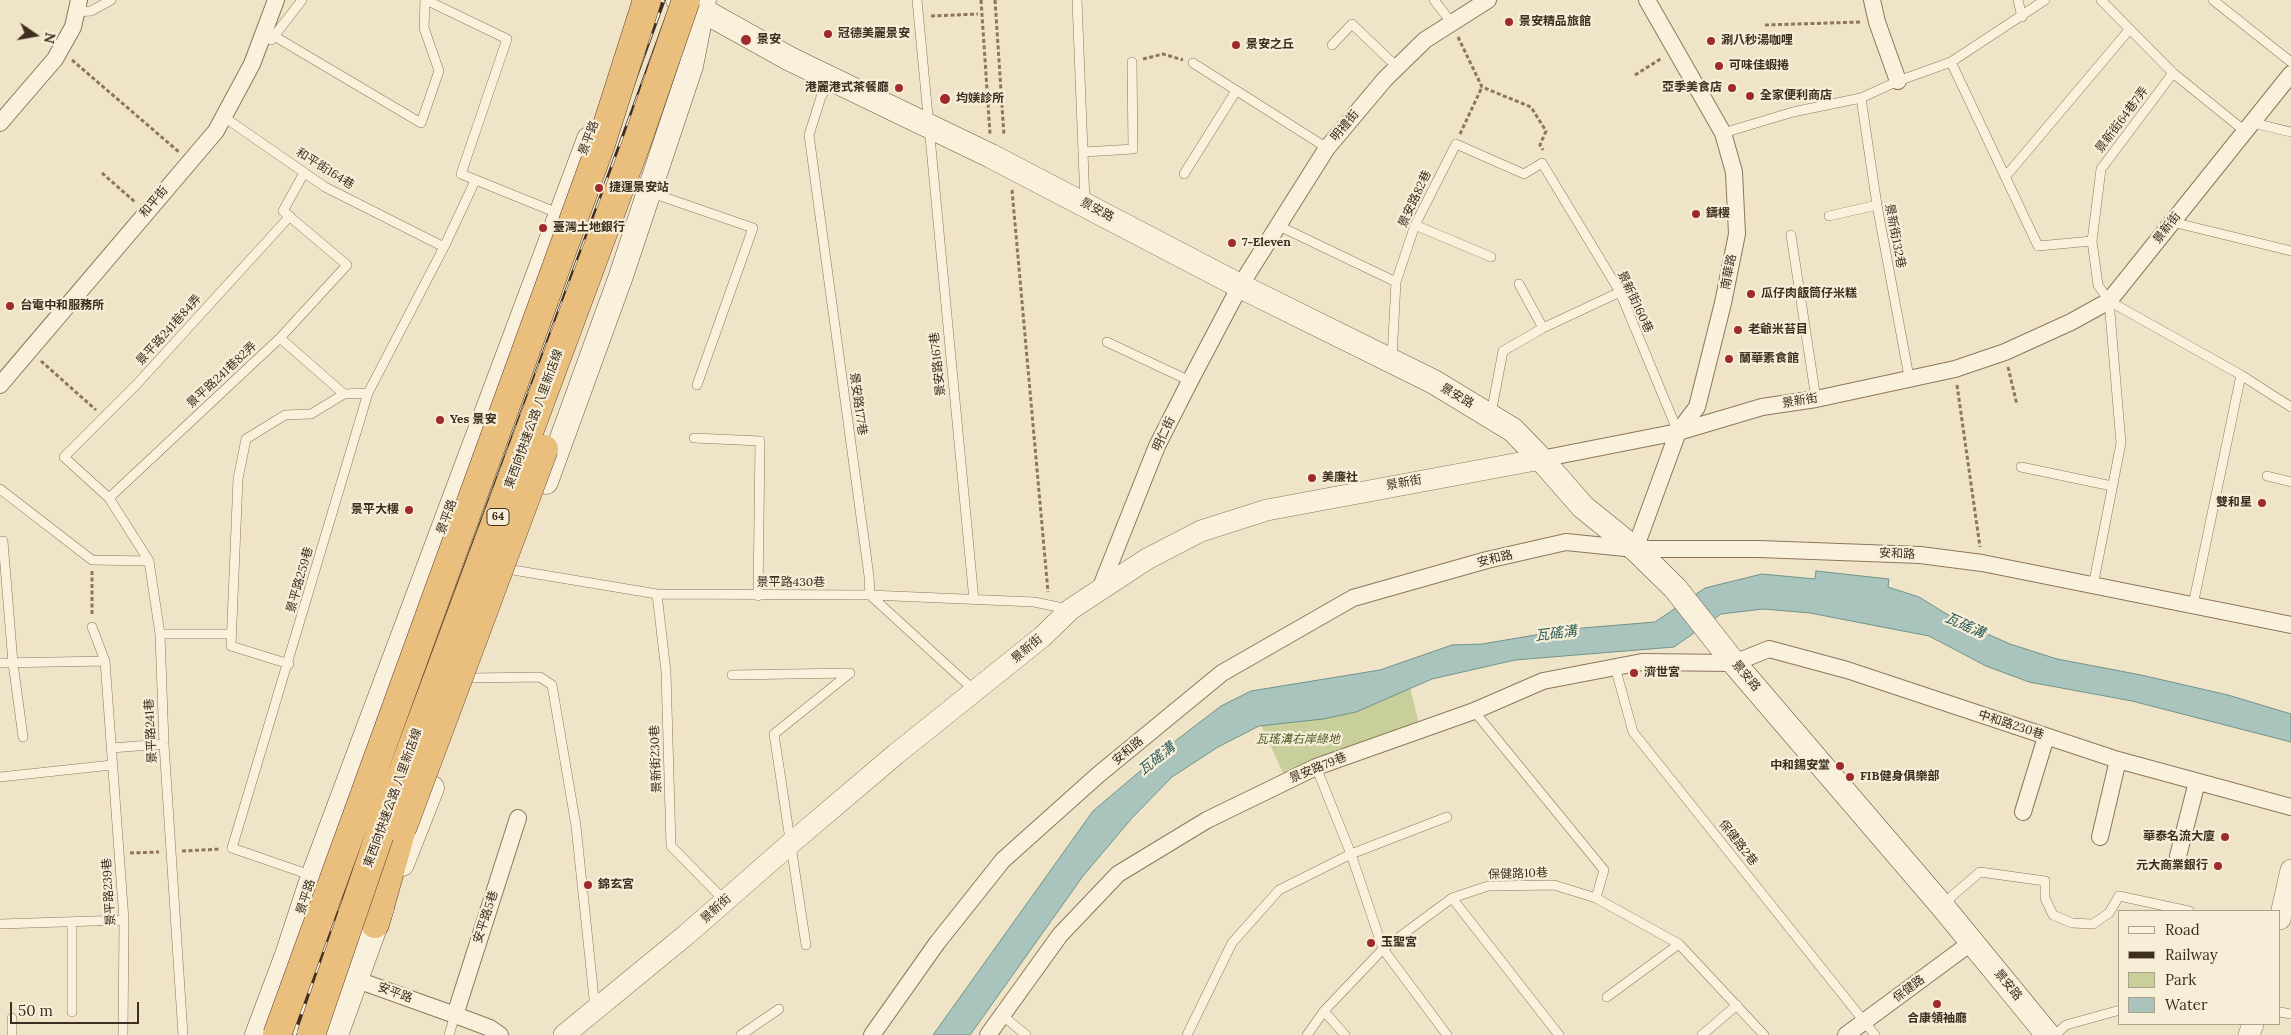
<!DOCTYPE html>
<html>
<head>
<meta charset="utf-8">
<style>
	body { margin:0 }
	#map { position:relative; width:2291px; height:1035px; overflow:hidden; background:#f0e4c8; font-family:Lora,serif }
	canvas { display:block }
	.legend { position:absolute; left:2118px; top:910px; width:162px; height:115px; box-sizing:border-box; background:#f7eed8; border:1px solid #ada18e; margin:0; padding:6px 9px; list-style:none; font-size:15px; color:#3d2e20 }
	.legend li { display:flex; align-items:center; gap:10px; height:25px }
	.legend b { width:25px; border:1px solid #ada18e }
	.north { position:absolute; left:10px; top:10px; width:50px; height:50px; -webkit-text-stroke:4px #f7eed8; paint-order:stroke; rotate:102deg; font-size:14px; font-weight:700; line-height:20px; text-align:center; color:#3d2e20 }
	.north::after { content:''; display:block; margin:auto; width:18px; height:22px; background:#3d2e20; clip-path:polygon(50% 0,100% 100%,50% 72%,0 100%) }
	.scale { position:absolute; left:10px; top:1002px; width:129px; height:22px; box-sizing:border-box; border:2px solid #3d2e20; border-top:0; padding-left:6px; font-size:15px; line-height:18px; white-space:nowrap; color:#3d2e20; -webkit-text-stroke:4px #f7eed8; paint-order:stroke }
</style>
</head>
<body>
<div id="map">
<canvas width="2291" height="1035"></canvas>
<ul class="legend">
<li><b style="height:6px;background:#faf1dc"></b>Road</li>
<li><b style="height:6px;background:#3d2e20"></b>Railway</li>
<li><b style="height:14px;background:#c9cf9b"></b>Park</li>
<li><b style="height:14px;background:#a9c4bc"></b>Water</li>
</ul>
<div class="north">N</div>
<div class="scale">50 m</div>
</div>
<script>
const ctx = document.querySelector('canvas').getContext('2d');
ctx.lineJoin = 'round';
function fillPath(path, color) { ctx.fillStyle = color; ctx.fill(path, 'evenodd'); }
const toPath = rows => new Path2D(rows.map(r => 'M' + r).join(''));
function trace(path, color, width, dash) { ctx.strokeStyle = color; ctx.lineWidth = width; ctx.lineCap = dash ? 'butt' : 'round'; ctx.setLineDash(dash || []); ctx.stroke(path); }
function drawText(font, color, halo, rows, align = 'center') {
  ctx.font = font + ' Lora,"Noto Sans TC",serif'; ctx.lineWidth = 4.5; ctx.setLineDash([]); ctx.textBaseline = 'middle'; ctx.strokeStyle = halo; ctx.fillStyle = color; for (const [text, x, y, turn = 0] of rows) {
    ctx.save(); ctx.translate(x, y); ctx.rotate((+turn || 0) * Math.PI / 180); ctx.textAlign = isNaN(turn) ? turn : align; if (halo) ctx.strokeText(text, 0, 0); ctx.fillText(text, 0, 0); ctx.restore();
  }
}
const green = toPath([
	[1409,683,1419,724,1283,773,1260,723]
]);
const water = toPath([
	[1816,571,1889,579,1888,587,1919,597,1958,621,2010,644,2057,659,2141,675,2228,695,2291,714,2291,742,2132,701,2029,682,1986,666,1929,636,1810,613,1763,609,1721,614,1674,647,1515,660,1432,679,1356,712,1323,719,1259,726,1218,747,1172,777,1132,818,1083,876,970,1035,933,1035,1093,811,1178,739,1221,706,1251,691,1380,670,1452,645,1482,644,1571,629,1655,622,1705,588,1762,574,1815,579,1816,571]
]);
const path = toPath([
	[981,0,990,134],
	[995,0,1004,136],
	[931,16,978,14],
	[1765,25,1861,22],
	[1458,37,1482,87,1531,107,1546,131,1540,145,1543,150],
	[1143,59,1163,54,1183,60],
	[72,60,179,152],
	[1635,75,1662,58],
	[1460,134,1482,87],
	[102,173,135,202],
	[1012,190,1048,592],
	[41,361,96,410],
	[2008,367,2017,405],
	[1957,385,1980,547],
	[92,614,92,571],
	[182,851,221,849],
	[130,853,159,852]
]);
const service = toPath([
	[426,0,507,39,461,174,560,214],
	[917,0,974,600],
	[1077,0,1085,202],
	[1434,0,1451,22],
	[2018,0,2022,17],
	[2101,0,2173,73,2246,132],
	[2213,0,2291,62],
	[77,12,91,11,111,0],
	[274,36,421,123,439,71,424,28,425,0],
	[271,40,302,0],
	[1332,45,1352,24,1397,67],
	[1951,62,2038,246,2092,241],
	[1193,63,1327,148],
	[2173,73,2101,169,2092,241,2098,285,2109,301,2241,375,2291,407],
	[831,79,821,97,809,135,869,576,870,595,975,691],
	[1861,98,1877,205,1909,377],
	[224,117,325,187,444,247],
	[2253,123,2291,132],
	[1723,133,1793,112,1861,98,1898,81,1951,62,2045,0],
	[1084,152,1133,149,1132,62],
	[1184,174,1236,91],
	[2006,176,2129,30],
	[649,192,753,228,697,385],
	[1829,216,1877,205],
	[2172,222,2291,251],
	[1277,225,1396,282],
	[1415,225,1491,257],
	[1791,235,1816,399],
	[1519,284,1543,328],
	[280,338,344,394,368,393],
	[1107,342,1190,381],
	[1392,358,1396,282,1415,225,1456,144,1524,174,1542,163,1620,292,1678,432],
	[1491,414,1503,351,1543,328,1620,292],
	[694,438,760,441,758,596],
	[2021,467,2112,486],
	[2267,476,2291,482],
	[0,489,92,560,149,561],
	[109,498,280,338,347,265,283,211,304,173],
	[3,541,13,663,23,737],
	[513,570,657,594,870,595,1034,602,1068,609],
	[2093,586,2121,443,2109,301],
	[657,594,666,672,671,846,725,901],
	[2193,605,2241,375],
	[92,627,105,661,124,920,123,1035],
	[160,634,231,634],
	[0,663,105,661],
	[289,664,231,646,238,479,246,439,285,415,311,414,344,394],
	[1615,667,1633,732,1875,1035],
	[732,675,850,673],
	[471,678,540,677,552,685,576,826,595,1008],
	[1474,711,1604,870,1596,898],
	[111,748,164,744],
	[1316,767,1351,854,1383,949,1447,1035],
	[0,777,112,765],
	[313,876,232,848,368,393,444,247,475,181],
	[1452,898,1559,1035],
	[1944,907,1952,896,1980,872,2045,881,2045,898,2053,915,2072,923,2093,924,2109,913,2119,896,2189,911],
	[0,924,124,920],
	[806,945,774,734,850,673],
	[1607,997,1679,944],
	[1324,1011,1345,1035],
	[72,1012,72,922],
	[2280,1012,2291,1014],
	[1002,1015,1026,1035],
	[12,1018,12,1035],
	[183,1035,164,744,160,634,149,561,109,498,64,457,137,384,290,216],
	[449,1035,455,1015],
	[741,1035,779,1009],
	[1187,1035,1232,943,1279,890,1351,854,1447,817],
	[1307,1035,1324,1011,1383,949,1452,898,1488,886,1554,885,1596,898,1679,944,1764,1035],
	[1702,1035,1737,1005],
	[2055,1035,2066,1025,2120,1010]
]);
const minor = toPath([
	[1872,0,1877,22,1898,81],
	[0,123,55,59,73,27,79,0],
	[0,385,216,131,252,64,276,0],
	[1541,459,1678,432,1762,407,1816,399,1955,369,2005,352,2071,322,2109,301,2291,74],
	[1635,549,1678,432,1697,407,1723,303,1737,234,1734,172,1723,133,1647,0],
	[1100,589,1157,446,1190,381,1240,286,1327,148,1385,79,1425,40,1488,0],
	[2023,812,2046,737],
	[2100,837,2118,760],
	[2178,856,2197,782],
	[296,958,455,1015,490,1028,500,1035],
	[455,1015,518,818],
	[872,1035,937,943,1003,860,1098,775,1222,673,1353,598,1487,560,1566,542,1635,549,1759,549,1920,555,1982,563,2291,625],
	[988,1035,1060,935,1118,874,1207,820,1316,767,1474,711,1543,681,1642,662,1734,663,1769,649,1847,670,2118,760,2291,807],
	[1846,1035,1972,942]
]);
const tertiary = toPath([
	[2280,919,2291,870],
	[564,1035,686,935,790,844,896,754,1042,637,1071,609,1147,559,1201,531,1267,510,1541,459],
	[2249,1035,2253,1024]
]);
const secondary = toPath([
	[678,0,702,10,790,59,991,156,1240,286,1434,382,1513,430,1541,459,1583,507,1635,549,1675,588,1734,663,1943,907,2048,1035],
	[546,482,621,276,691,66,704,0],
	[402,731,526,402],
	[402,864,432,788],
	[348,907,353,862,362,838],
	[257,1035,287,955,313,876,589,139],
	[336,1035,382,908]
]);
const trunk = toPath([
	[375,924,402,829]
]);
const rail = toPath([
	[284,1035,663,0],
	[294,1035,674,0]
]);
const trunkBridge = toPath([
	[402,829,544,449],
	[277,1035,601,144,647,0],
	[311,1035,384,822,637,142,686,0]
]);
const markers = [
	[1509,22,5,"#9e2a2b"],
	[828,34,5,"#9e2a2b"],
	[746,40,6,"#9e2a2b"],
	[1711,41,5,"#9e2a2b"],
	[1236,45,5,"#9e2a2b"],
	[1719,66,5,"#9e2a2b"],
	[899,88,5,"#9e2a2b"],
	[1732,88,5,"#9e2a2b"],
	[1750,96,5,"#9e2a2b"],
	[945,99,6,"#9e2a2b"],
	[599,188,5,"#9e2a2b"],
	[1696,214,5,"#9e2a2b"],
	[543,228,5,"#9e2a2b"],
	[1232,243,5,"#9e2a2b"],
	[1751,294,5,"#9e2a2b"],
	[10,306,5,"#9e2a2b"],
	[1738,330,5,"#9e2a2b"],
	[1729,359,5,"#9e2a2b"],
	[440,420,5,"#9e2a2b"],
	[1312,478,5,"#9e2a2b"],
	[2262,503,5,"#9e2a2b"],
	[409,510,5,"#9e2a2b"],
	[1634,673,5,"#9e2a2b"],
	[1840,766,5,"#9e2a2b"],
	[1850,777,5,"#9e2a2b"],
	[2225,837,5,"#9e2a2b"],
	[2218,866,5,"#9e2a2b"],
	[588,885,5,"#9e2a2b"],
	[1371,943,5,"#9e2a2b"],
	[1937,1004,5,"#9e2a2b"]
];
const shields = [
	[498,517,22]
];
const shieldNames = [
	["64",498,517]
];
const poiNames = [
	["景安精品旅館",1519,22],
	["冠德美麗景安",838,34],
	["景安",757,40],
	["涮八秒湯咖哩",1721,41],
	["景安之丘",1246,45],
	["可味佳蝦捲",1729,66],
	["港麗港式茶餐廳",889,88,"right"],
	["亞季美食店",1722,88,"right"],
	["全家便利商店",1760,96],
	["均媄診所",956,99],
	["捷運景安站",609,188],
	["鑄樓",1706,214],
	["臺灣土地銀行",553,228],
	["7-Eleven",1242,243],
	["瓜仔肉飯筒仔米糕",1761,294],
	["台電中和服務所",20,306],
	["老爺米苔目",1748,330],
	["蘭華素食館",1739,359],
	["Yes 景安",450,420],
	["美廉社",1322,478],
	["雙和星",2252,503,"right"],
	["景平大樓",399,510,"right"],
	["濟世宮",1644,673],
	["中和錫安堂",1830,766,"right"],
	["FIB健身俱樂部",1860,777],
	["華泰名流大廈",2215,837,"right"],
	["元大商業銀行",2208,866,"right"],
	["錦玄宮",598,885],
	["玉聖宮",1381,943],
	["合康領袖廳",1937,1019,"center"]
];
const streetNames = [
	["景新街64巷7弄",2122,120,-53],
	["明禮街",1345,126,-50],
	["景平路",589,138,-69],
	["和平街164巷",325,169,32],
	["景安路82巷",1415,199,-65],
	["和平街",154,202,-50],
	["景安路",1097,210,28],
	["景新街",2167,228,-52],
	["景新街132巷",1895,236,79],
	["南華路",1729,272,-79],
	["景新街160巷",1635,302,65],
	["景平路241巷84弄",169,330,-48],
	["景安路167巷",938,364,-96],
	["景平路241巷82弄",222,375,-43],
	["景安路",1457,396,30],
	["景新街",1800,401,-9],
	["景安路177巷",858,404,82],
	["東西向快速公路 八里新店線",534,419,-70],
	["明仁街",1164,434,-65],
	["景新街",1404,483,-10],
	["景平路",447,517,-70],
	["安和路",1897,554,2],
	["安和路",1495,559,-14],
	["景平路259巷",300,580,-74],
	["景平路430巷",791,583],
	["景新街",1027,649,-40],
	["景安路",1746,676,50],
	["中和路230巷",2011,725,18],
	["景平路241巷",151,731,-93],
	["安和路",1128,751,-40],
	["景新街230巷",656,759,-92],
	["景安路79巷",1318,768,-22],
	["東西向快速公路 八里新店線",393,798,-70],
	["保健路2巷",1738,843,52],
	["保健路10巷",1518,874,-2],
	["景平路239巷",109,892,-94],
	["景平路",306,897,-72],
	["景新街",716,909,-42],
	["安平路5巷",486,917,-72],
	["景安路",2008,985,51],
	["保健路",1909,989,-37],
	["安平路",395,993,20]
];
const parkNames = [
	["瓦瑤溝右岸綠地",1298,740]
];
const waterNames = [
	["瓦磘溝",1965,626,24],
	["瓦磘溝",1556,634,-7],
	["瓦磘溝",1157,759,-39]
];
fillPath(green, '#c9cf9b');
fillPath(water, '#a9c4bc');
trace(water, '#6f938a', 1);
trace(service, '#8d765c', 10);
trace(minor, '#8d765c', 18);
trace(tertiary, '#8d765c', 22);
trace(secondary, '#6f573f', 25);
trace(trunk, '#5b4430', 29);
trace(path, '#8d765c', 3, [4, 2.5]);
trace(service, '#faf1dc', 9);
trace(minor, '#faf1dc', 16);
trace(tertiary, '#faf1dc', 21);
trace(secondary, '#faf1dc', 24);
trace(trunk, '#eabe7c', 28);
trace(rail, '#3d2e20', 5.5);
trace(rail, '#f7eed8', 4, [11]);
trace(trunkBridge, '#5b4430', 29, []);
trace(trunkBridge, '#eabe7c', 28);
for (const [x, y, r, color] of markers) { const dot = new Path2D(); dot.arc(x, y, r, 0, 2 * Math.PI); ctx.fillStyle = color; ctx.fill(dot); trace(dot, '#f7eed8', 2); }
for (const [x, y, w] of shields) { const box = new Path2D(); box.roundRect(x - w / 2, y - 8.5, w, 17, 4); ctx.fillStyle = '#f7eed8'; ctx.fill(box); trace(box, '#3d2e20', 1); }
drawText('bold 11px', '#3d2e20', null, shieldNames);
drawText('bold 12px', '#3d2e20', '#f7eed8', poiNames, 'left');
drawText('12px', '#3d2e20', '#f7eed8', streetNames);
drawText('italic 12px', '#4d5a26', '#f7eed8', parkNames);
drawText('italic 14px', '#2f5d5a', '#f7eed8', waterNames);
</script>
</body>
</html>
